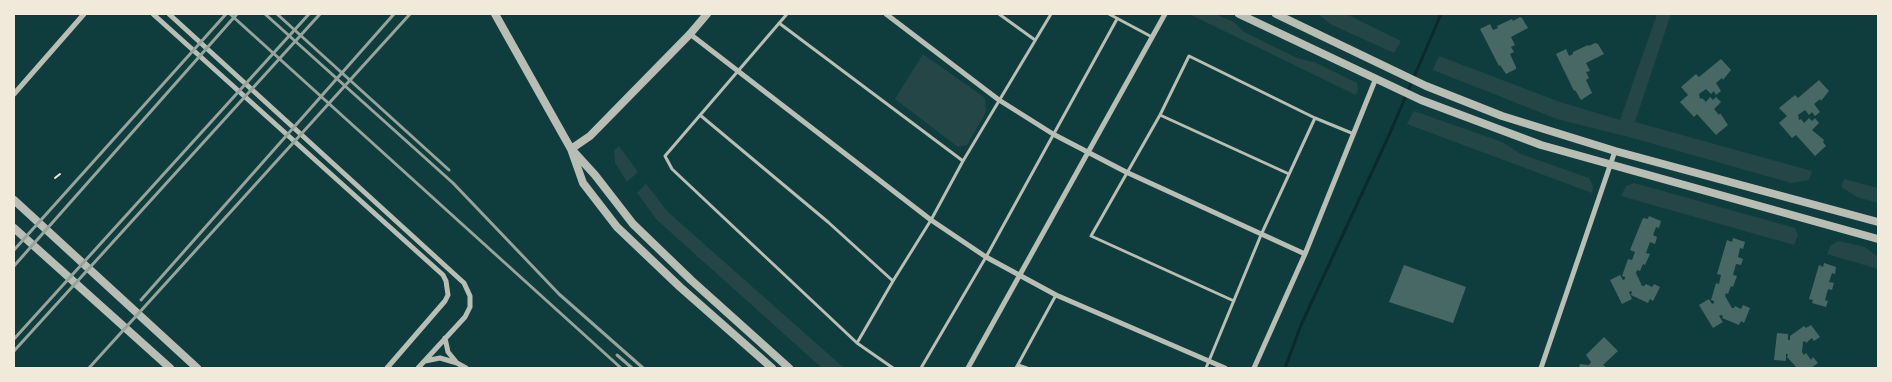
<!DOCTYPE html>
<html>
<head>
<meta charset="utf-8">
<style>
	body { margin:0 }
	#map { position:relative; width:1892px; height:382px; overflow:hidden; background:#0f3d3e; font-family:"Roboto Condensed",sans-serif }
	canvas { display:block }
	.frame { position:absolute; inset:0; border:15px solid #f1e9da; pointer-events:none }
</style>
</head>
<body>
<div id="map">
<canvas width="1892" height="382"></canvas>
<div class="frame"></div>
</div>
<script>
const ctx = document.querySelector('canvas').getContext('2d');
ctx.lineJoin = 'round';
function fillPath(path, color) { ctx.fillStyle = color; ctx.fill(path, 'evenodd'); }
const toPath = rows => new Path2D(rows.map(r => 'M' + r).join(''));
function trace(path, color, width, dash) { ctx.strokeStyle = color; ctx.lineWidth = width; ctx.lineCap = dash ? 'butt' : 'round'; ctx.setLineDash(dash || []); ctx.stroke(path); }
const green = toPath([
	[1189,14,1215,14,1234,22,1244,32,1297,58,1314,62,1357,83,1358,90,1356,95],
	[1318,14,1346,14,1401,41,1394,53,1330,24],
	[1657,14,1671,14,1635,122,1812,171,1809,180,1791,183,1629,137,1557,119,1433,70,1439,56,1560,102,1620,120],
	[923,54,985,98,986,112,967,145,958,147,895,99],
	[1414,111,1502,142,1521,154,1589,178,1593,186,1592,193,1407,124],
	[619,146,638,172,627,182,615,163,614,151],
	[1844,179,1878,188,1878,203,1857,197,1841,187],
	[1634,183,1795,228,1798,235,1794,245,1621,196,1626,186],
	[646,184,668,212,844,368,822,368,657,220,637,193],
	[1838,241,1865,247,1878,257,1878,269,1827,254,1830,246]
]);
const stream = toPath([
	[1285,368,1301,325,1390,133,1441,14]
]);
const building = toPath([
	[1520,17,1522,18,1528,28,1511,37,1515,45,1511,47,1514,52,1510,54,1516,67,1516,69,1506,74,1500,65,1499,66,1480,29,1490,24,1493,30,1498,28,1497,26,1512,19,1513,21],
	[1595,43,1598,44,1604,54,1586,63,1590,71,1586,72,1589,78,1586,80,1592,93,1581,100,1575,90,1574,91,1556,54,1566,49,1569,56,1573,54,1573,52,1588,45,1589,46],
	[1721,59,1731,70,1723,80,1722,78,1716,83,1721,91,1716,95,1714,91,1711,94,1706,89,1699,94,1700,99,1702,98,1706,102,1710,97,1713,100,1716,97,1721,102,1714,109,1719,115,1720,113,1728,125,1716,135,1697,114,1694,117,1680,102,1688,95,1681,87,1696,74,1699,77],
	[1819,80,1829,91,1821,101,1820,99,1814,104,1820,112,1815,116,1812,112,1809,115,1805,110,1798,115,1799,120,1801,119,1804,123,1809,118,1812,121,1815,118,1819,123,1812,130,1824,140,1823,142,1826,146,1815,156,1796,135,1792,138,1779,123,1787,116,1779,108,1795,95,1798,98],
	[1649,216,1661,221,1659,228,1656,227,1653,235,1657,237,1655,244,1650,242,1646,253,1650,254,1645,265,1643,264,1640,271,1637,270,1636,273,1642,286,1644,286,1646,284,1652,287,1654,284,1660,287,1653,301,1650,299,1648,303,1631,295,1632,292,1631,291,1629,292,1632,299,1622,304,1610,280,1620,275,1623,280,1625,279,1625,277,1622,276,1628,259,1632,260,1635,252,1630,250,1643,218,1648,219],
	[1733,238,1745,242,1743,249,1740,248,1738,257,1743,259,1741,265,1736,264,1733,275,1737,276,1733,287,1731,286,1728,294,1726,293,1725,296,1732,308,1734,308,1735,306,1741,309,1743,305,1750,308,1744,323,1741,321,1739,325,1722,318,1723,316,1721,315,1719,316,1723,322,1713,328,1699,305,1709,299,1712,304,1714,303,1714,301,1711,300,1716,283,1719,284,1721,275,1717,274,1727,240,1732,242],
	[1824,263,1836,267,1835,274,1832,273,1829,282,1834,283,1832,290,1828,289,1825,300,1828,301,1826,307,1812,303,1813,300,1809,299,1819,265,1823,267],
	[1404,265,1466,287,1453,323,1389,302],
	[1811,325,1820,337,1814,341,1812,338,1806,343,1805,341,1803,342,1802,352,1804,355,1806,353,1811,360,1813,357,1818,363,1811,368,1797,368,1787,357,1788,354,1786,354,1786,361,1774,360,1777,333,1788,334,1788,340,1790,340,1790,336,1804,326,1806,328],
	[1604,337,1618,351,1603,365,1607,368,1579,368,1580,364,1589,365,1591,362,1586,355]
]);
const path = toPath([
	[55,178,60,174]
]);
const service = toPath([
	[787,14,665,156,672,169,857,343,893,368],
	[999,14,1035,40],
	[1109,14,1152,37],
	[779,23,963,161],
	[700,115,828,222,893,281],
	[1160,115,1289,174],
	[1234,301,1091,236,1160,115,1189,56,1315,118,1354,134],
	[857,343,893,281,931,220,963,161,1051,14],
	[1018,365,1027,368],
	[921,368,986,257,1117,19],
	[1016,368,1056,295],
	[1206,368,1261,235,1315,118]
]);
const minor = toPath([
	[153,14,443,275,446,281,448,295,445,301,387,368],
	[169,14,464,283,470,296,470,307,465,317,418,368],
	[886,14,999,100,1053,134,1126,172,1305,254],
	[690,34,931,220,986,257,1056,295,1225,368],
	[14,94,84,14],
	[425,361,440,358,457,363,448,352,445,338],
	[457,363,466,368],
	[968,368,1165,14],
	[1254,368,1305,254,1376,78],
	[1541,368,1615,151]
]);
const tertiary = toPath([
	[495,14,571,149,583,183,617,227,680,287,772,368],
	[1239,14,1421,100,1541,145,1878,239],
	[1276,14,1426,86,1502,116,1615,151,1878,222],
	[571,149,590,136,690,34,707,14],
	[574,152,595,175,633,224,691,280,789,368],
	[14,200,197,368],
	[14,228,170,368]
]);
const rail = toPath([
	[230,14,621,368],
	[265,14,453,183,559,294,643,368],
	[277,14,449,170],
	[14,250,226,14],
	[14,266,237,14],
	[141,300,394,14],
	[14,339,309,14],
	[14,351,320,14],
	[617,355,632,368],
	[89,368,410,14]
]);
fillPath(green, '#244646');
trace(stream, '#0a2a2b', 3);
fillPath(building, '#486865');
trace(path, '#f1e9da', 2);
trace(service, '#b8beb3', 3);
trace(minor, '#b8beb3', 5);
trace(tertiary, '#b8beb3', 8);
trace(rail, '#97a49c', 3);
</script>
</body>
</html>
